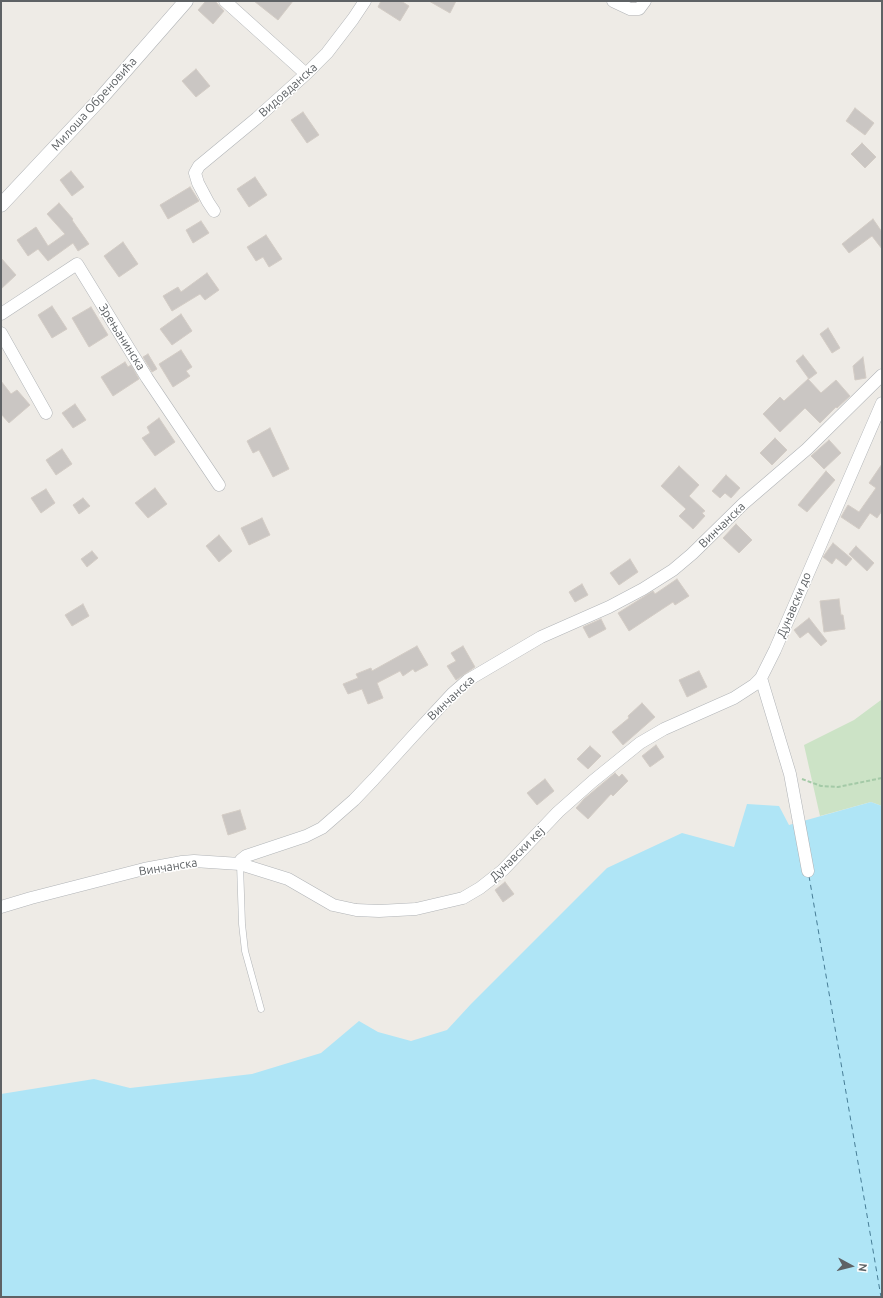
<!DOCTYPE html>
<html>
<head>
<meta charset="utf-8">
<style>
	body { margin:0 }
	#map { position:relative; width:883px; height:1298px; overflow:hidden; background:#eeebe6; font-family:Ubuntu,sans-serif }
	canvas { display:block }
	.frame { position:absolute; inset:0; border:2px solid #5e6265; pointer-events:none }
	.north { position:absolute; left:831px; top:1246px; width:40px; height:40px; -webkit-text-stroke:3px #fff; paint-order:stroke; rotate:97deg; font-size:11px; font-weight:700; line-height:16px; text-align:center; color:#5e6265 }
	.north::after { content:''; display:block; margin:auto; width:14px; height:18px; background:#5e6265; clip-path:polygon(50% 0,100% 100%,50% 72%,0 100%) }
</style>
</head>
<body>
<div id="map">
<canvas width="883" height="1298"></canvas>
<div class="frame"></div>
<div class="north">N</div>
</div>
<script>
const ctx = document.querySelector('canvas').getContext('2d');
ctx.lineJoin = 'round';
function fillPath(path, color) { ctx.fillStyle = color; ctx.fill(path, 'evenodd'); }
const toPath = rows => new Path2D(rows.map(r => 'M' + r).join(''));
function trace(path, color, width, dash) { ctx.strokeStyle = color; ctx.lineWidth = width; ctx.lineCap = dash ? 'butt' : 'round'; ctx.setLineDash(dash || []); ctx.stroke(path); }
function drawText(font, color, halo, rows, align = 'center') {
  ctx.font = font + ' Ubuntu,sans-serif'; ctx.lineWidth = 3; ctx.setLineDash([]); ctx.textBaseline = 'middle'; ctx.strokeStyle = halo; ctx.fillStyle = color; for (const [text, x, y, turn = 0] of rows) {
    ctx.save(); ctx.translate(x, y); ctx.rotate((+turn || 0) * Math.PI / 180); ctx.textAlign = isNaN(turn) ? turn : align; if (halo) ctx.strokeText(text, 0, 0); ctx.fillText(text, 0, 0); ctx.restore();
  }
}
const green = toPath([
	[882,697,882,806,871,802,820,816,804,745,854,720,881,700]
]);
const water = toPath([
	[871,802,882,806,882,1297,1,1297,1,1094,94,1079,130,1088,252,1074,321,1053,359,1021,378,1032,411,1041,447,1030,471,1004,607,868,682,833,734,847,747,804,779,806,789,825]
]);
const ferry = toPath([
	[809,876,881,1297]
]);
const building = toPath([
	[206,1,215,1,224,11,213,24,198,10,206,1],
	[254,1,293,1,278,20,254,1],
	[381,1,401,1,409,6,400,21,378,7,381,1],
	[429,1,456,1,450,13,429,1],
	[196,69,210,86,196,97,182,81,196,69],
	[855,108,874,123,865,135,846,121,855,108],
	[303,112,319,135,307,143,291,120,303,112],
	[862,143,876,157,865,168,851,154,862,143],
	[71,171,84,187,72,196,60,180,71,171],
	[255,177,267,195,249,207,237,189,255,177],
	[190,187,199,201,168,219,160,205,190,187],
	[59,203,73,219,72,220,89,244,78,251,73,243,48,261,38,249,28,256,17,240,36,227,48,246,65,234,47,214,59,203],
	[873,219,882,232,882,249,872,236,849,253,842,244,873,219],
	[201,221,209,233,193,243,186,230,201,221],
	[266,235,282,259,269,267,263,257,256,261,247,247,266,235],
	[123,242,138,264,119,277,104,256,123,242],
	[1,258,16,275,1,289,1,258],
	[207,273,219,290,205,300,200,294,172,311,163,296,178,287,181,292,207,273],
	[52,306,67,329,52,338,38,315,52,306],
	[91,307,108,335,89,347,72,318,91,307],
	[181,314,192,331,172,345,160,329,181,314],
	[828,328,840,348,832,353,820,334,828,328],
	[181,350,192,367,186,371,190,376,173,387,159,364,181,350],
	[148,354,157,369,152,372,143,357,148,354],
	[803,355,817,373,809,379,796,361,803,355],
	[863,357,866,378,855,380,853,366,863,357],
	[125,362,128,367,131,365,139,379,113,396,101,377,125,362],
	[808,379,821,393,836,380,850,396,837,408,836,407,820,423,805,408,780,432,763,414,780,397,784,401,808,379],
	[1,381,11,394,17,390,30,405,9,423,1,414,1,381],
	[75,404,86,420,73,428,62,413,75,404],
	[159,418,175,442,155,456,142,438,150,433,147,427,159,418],
	[270,428,289,469,273,477,259,450,253,453,247,441,270,428],
	[775,438,787,450,772,465,760,453,775,438],
	[829,440,841,453,824,469,811,456,829,440],
	[62,449,72,464,56,475,46,460,62,449],
	[882,464,882,511,877,518,870,513,859,529,841,517,848,505,859,512,876,488,869,483,882,464],
	[679,466,699,485,689,496,705,511,702,513,705,516,693,529,679,516,686,509,661,486,679,466],
	[826,471,835,480,807,512,798,505,826,471],
	[726,475,740,488,731,498,725,493,720,498,712,491,726,475],
	[155,488,167,504,148,518,135,503,155,488],
	[46,489,55,503,41,513,31,498,46,489],
	[83,498,90,506,79,514,73,505,83,498],
	[262,518,270,535,249,545,241,528,262,518],
	[736,524,752,540,739,553,723,538,736,524],
	[219,535,232,551,219,562,206,546,219,535],
	[833,543,852,559,846,566,836,558,832,564,823,557,833,543],
	[856,546,874,563,867,571,849,554,856,546],
	[92,551,98,558,87,567,81,559,92,551],
	[630,559,638,572,619,585,610,573,630,559],
	[677,579,689,596,675,605,673,602,629,631,618,613,653,591,655,594,677,579],
	[582,584,588,595,575,602,569,592,582,584],
	[839,599,841,615,843,615,845,629,824,632,820,601,839,599],
	[83,604,89,616,72,626,65,615,83,604],
	[809,618,827,641,821,646,808,632,800,638,794,630,809,618],
	[601,619,606,629,589,638,583,627,601,619],
	[417,646,428,665,415,672,413,669,403,676,400,671,377,683,383,698,368,704,362,689,348,694,343,684,358,678,356,674,371,668,372,671,417,646],
	[463,646,475,667,456,680,447,666,456,661,451,653,463,646],
	[699,671,707,687,687,697,679,680,699,671],
	[642,703,655,717,623,745,612,732,629,718,628,716,642,703],
	[656,745,664,757,650,767,642,756,656,745],
	[590,746,601,756,588,769,577,759,590,746],
	[615,773,619,777,622,774,628,781,613,796,611,794,588,819,576,808,584,799,615,773],
	[545,779,554,791,537,805,527,793,545,779],
	[240,810,246,829,228,835,222,815,240,810],
	[505,882,514,894,503,902,495,890,505,882]
]);
const path = toPath([
	[802,779,821,786,838,787,882,778]
]);
const service = toPath([
	[240,864,242,924,245,951,261,1009]
]);
const minor = toPath([
	[225,1,306,74],
	[613,1,630,9,639,9,645,1],
	[214,211,208,202,198,183,195,173,199,166,257,118,306,74,327,53,353,19,365,1],
	[1,314,77,264,147,378,219,485],
	[1,333,46,413],
	[240,864,241,860,246,856,306,836,322,828,354,800,374,779,413,736,452,694,468,680,541,637,609,607,643,589,673,570,692,554,743,504,807,449,882,375],
	[808,871,790,774,761,678,775,650,882,403],
	[1,907,31,898,144,869,182,862,194,861,240,864,288,879,333,905,356,910,379,911,416,909,463,898,480,888,503,870,558,812,593,781,640,743,664,729,734,698,754,685,761,678]
]);
const tertiary = toPath([
	[1,205,102,97,186,1]
]);
const streetNames = [
	["Видовданска",288,90,-42],
	["Милоша Обреновића",94,104,-48],
	["Зрењанинска",122,337,58],
	["Винчанска",722,525,-44],
	["Дунавски до",794,605,-67],
	["Винчанска",451,698,-43],
	["Дунавски кеј",517,854,-45],
	["Винчанска",168,867,-9]
];
fillPath(green, '#cce3c6');
fillPath(water, '#afe5f6');
trace(ferry, '#477d96', 1, [5, 4]);
fillPath(building, '#cac6c3');
trace(building, '#d3ccc5', 1);
trace(service, '#b1b4b7', 7);
trace(minor, '#b1b4b7', 13);
trace(tertiary, '#b1b4b7', 15);
trace(path, '#a4caa7', 2, [4, 2]);
trace(service, '#fff', 6);
trace(minor, '#fff', 12);
trace(tertiary, '#fff', 14);
drawText('12px', '#5e6265', '#fff', streetNames);
</script>
</body>
</html>
